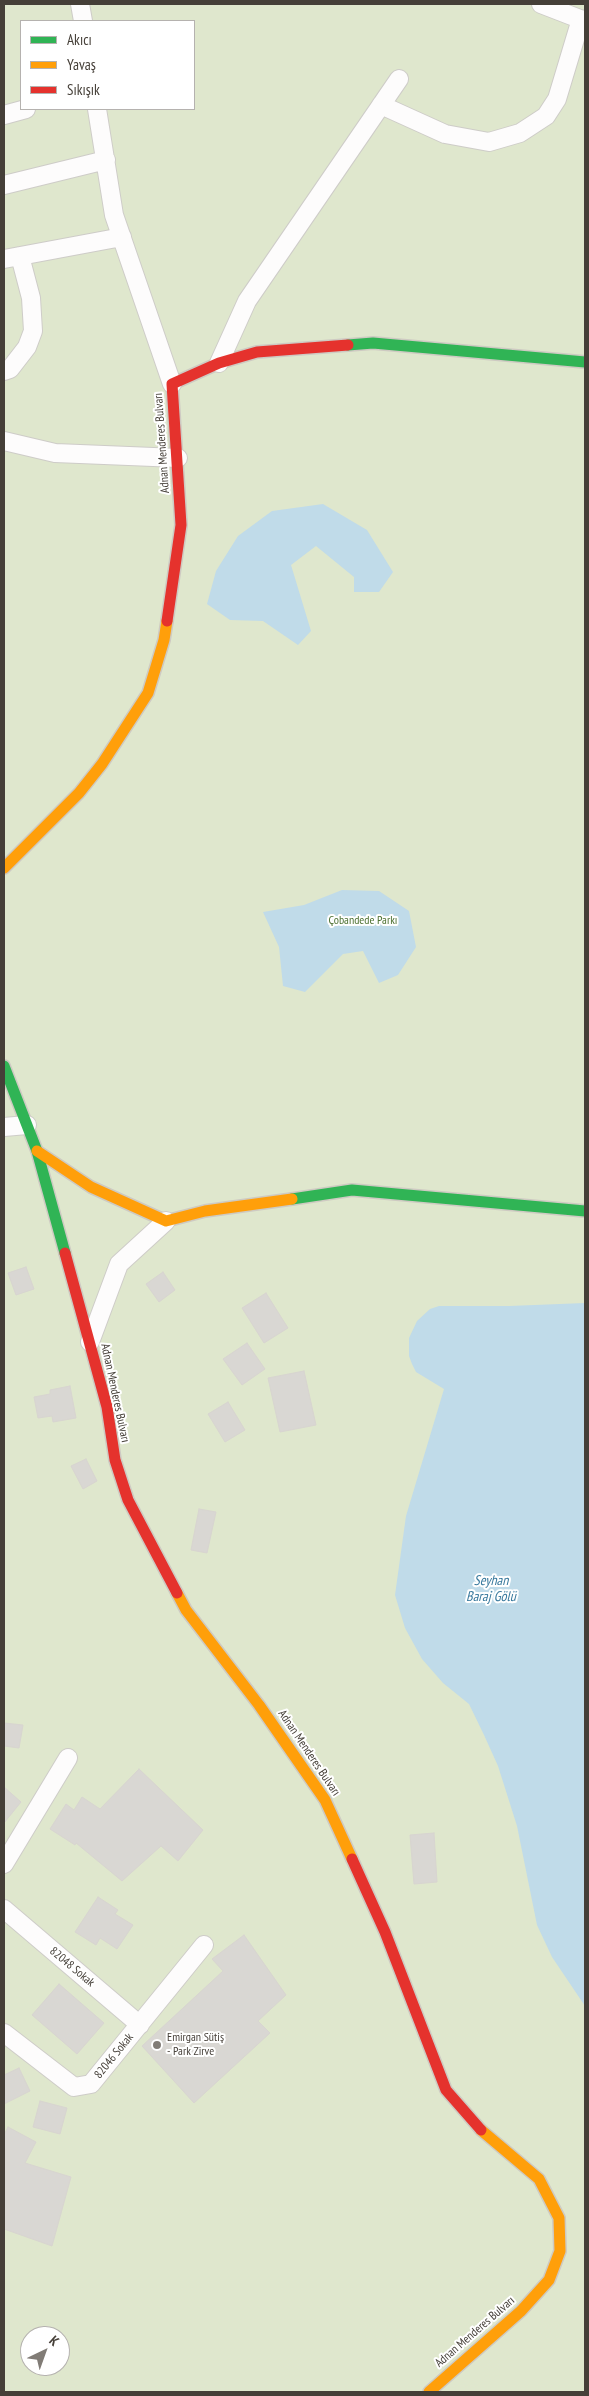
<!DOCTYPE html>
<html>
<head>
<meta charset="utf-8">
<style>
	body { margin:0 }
	#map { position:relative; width:589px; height:2396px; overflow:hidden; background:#f0eeea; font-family:"PT Sans Narrow",sans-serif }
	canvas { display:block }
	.frame { position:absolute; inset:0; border:5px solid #453f38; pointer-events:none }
	.legend { position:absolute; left:20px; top:20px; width:175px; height:90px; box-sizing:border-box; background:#fff; border:1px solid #b5b2af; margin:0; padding:6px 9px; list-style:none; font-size:15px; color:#453f38 }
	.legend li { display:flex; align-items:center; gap:10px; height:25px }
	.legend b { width:25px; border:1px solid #b5b2af }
	.north { position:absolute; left:20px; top:2326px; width:50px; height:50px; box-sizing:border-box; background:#fff; border:1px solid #b5b2af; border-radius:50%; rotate:42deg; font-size:14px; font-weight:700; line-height:20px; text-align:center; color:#453f38 }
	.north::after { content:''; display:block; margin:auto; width:18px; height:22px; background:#817c76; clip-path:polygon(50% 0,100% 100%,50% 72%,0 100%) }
</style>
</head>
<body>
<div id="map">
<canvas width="589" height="2396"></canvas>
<div class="frame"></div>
<ul class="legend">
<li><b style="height:6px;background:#30b455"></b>Akıcı</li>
<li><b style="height:6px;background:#ff9f0a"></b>Yavaş</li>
<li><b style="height:6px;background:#e5322d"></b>Sıkışık</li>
</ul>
<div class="north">K</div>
</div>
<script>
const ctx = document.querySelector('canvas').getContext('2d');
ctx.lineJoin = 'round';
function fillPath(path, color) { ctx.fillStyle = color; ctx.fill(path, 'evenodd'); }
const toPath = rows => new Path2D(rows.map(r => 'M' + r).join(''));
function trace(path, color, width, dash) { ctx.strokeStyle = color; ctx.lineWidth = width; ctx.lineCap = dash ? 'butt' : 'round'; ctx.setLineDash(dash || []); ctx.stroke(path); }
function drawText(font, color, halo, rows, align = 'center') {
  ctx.font = font + ' "PT Sans Narrow",sans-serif'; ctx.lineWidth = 4; ctx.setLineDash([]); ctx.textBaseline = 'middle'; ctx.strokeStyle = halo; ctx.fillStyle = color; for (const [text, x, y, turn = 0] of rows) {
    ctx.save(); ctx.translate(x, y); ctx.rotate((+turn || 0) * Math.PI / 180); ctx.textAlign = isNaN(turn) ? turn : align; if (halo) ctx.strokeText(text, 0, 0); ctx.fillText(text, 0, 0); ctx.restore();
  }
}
const green = toPath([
	[4,4,585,4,585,2392,4,2392],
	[21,21,194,21,194,109,21,109],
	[30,2336,60,2336,60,2366,30,2366]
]);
const water = toPath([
	[323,504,367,530,393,572,379,592,354,592,354,577,316,546,291,565,311,631,298,645,263,621,230,620,207,604,216,571,238,536,272,511],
	[342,890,379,891,409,911,416,947,398,975,379,983,363,951,343,954,305,992,283,986,279,947,263,912,304,905],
	[585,1303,585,2006,552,1957,537,1925,517,1826,498,1766,484,1735,469,1704,443,1683,422,1659,405,1628,395,1595,406,1516,444,1389,416,1372,412,1364,409,1356,409,1338,417,1321,430,1309,439,1306,509,1306]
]);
const building = toPath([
	[26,1267,34,1289,16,1295,8,1273,26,1267],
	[163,1272,175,1290,159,1302,146,1284,163,1272],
	[266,1293,288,1328,264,1343,242,1308,266,1293],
	[247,1343,265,1369,242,1385,223,1359,247,1343],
	[304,1371,316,1425,280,1432,268,1378,304,1371],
	[70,1386,76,1418,53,1422,52,1416,38,1418,34,1397,50,1394,50,1390,70,1386],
	[228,1402,245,1430,225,1442,208,1414,228,1402],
	[86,1459,97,1481,83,1489,71,1466,86,1459],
	[199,1509,216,1512,207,1553,191,1550,199,1509],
	[4,1723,23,1725,19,1748,4,1746,4,1723],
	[139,1769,203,1830,178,1861,161,1846,122,1881,76,1843,75,1845,50,1829,66,1804,74,1810,82,1797,100,1809,139,1769],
	[4,1787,21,1802,4,1823,4,1787],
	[434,1833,437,1882,414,1884,410,1835,434,1833],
	[98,1897,118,1910,115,1914,133,1925,117,1949,100,1938,96,1945,75,1932,98,1897],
	[244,1935,286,1995,258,2021,270,2033,194,2103,142,2046,223,1971,212,1959,244,1935],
	[59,1984,104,2023,77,2054,32,2015,59,1984],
	[19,2068,30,2091,4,2104,4,2075,19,2068],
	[40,2101,67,2108,60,2134,33,2127,40,2101],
	[8,2127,36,2142,25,2163,71,2177,52,2246,4,2229,4,2135,8,2127]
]);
const street = toPath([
	[80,4,83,21],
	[541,4,585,21],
	[381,105,445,134,489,142,520,133,546,116,557,99,581,19],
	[97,109,114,215,172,384],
	[4,115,26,109],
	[4,185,106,160],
	[4,259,122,237],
	[219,363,247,301,399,79],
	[4,371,10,369,27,347,33,331,31,298,20,256],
	[4,441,55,453,178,458],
	[4,1127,27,1125],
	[90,1342,119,1264,166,1221],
	[4,1864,68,1758],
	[4,1909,140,2025],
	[4,2033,74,2087,91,2084,204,1945]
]);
const fast = toPath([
	[348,345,373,343,585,362],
	[4,1066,37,1151,65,1253],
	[292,1199,352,1190,585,1211]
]);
const slow = toPath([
	[4,868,79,793,102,764,148,693,164,640,167,621],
	[37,1151,91,1187,166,1221,205,1211,292,1199],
	[177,1593,186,1610,259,1705,325,1800,352,1859],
	[429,2392,521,2311,549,2280,560,2251,559,2218,539,2179,481,2130]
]);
const jam = toPath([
	[167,621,181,525,172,384,219,363,257,352,348,345],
	[65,1253,107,1407,115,1460,128,1500,177,1593],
	[352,1859,385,1932,446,2090,481,2130]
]);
const markers = [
	[157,2045,5,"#817c76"]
];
const streetNames = [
	["Adnan Menderes Bulvarı",162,443,-94],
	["Adnan Menderes Bulvarı",115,1393,78],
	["Adnan Menderes Bulvarı",309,1753,56],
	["82048 Sokak",72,1967,40],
	["82046 Sokak",114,2056,-51],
	["Adnan Menderes Bulvarı",475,2332,-41]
];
const parkNames = [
	["Çobandede Parkı",363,921]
];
const poiNames = [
	["Emirgan Sütiş",167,2038],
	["- Park Zirve",167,2052]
];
const waterNames = [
	["Seyhan",491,1581],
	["Baraj Gölü",491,1597]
];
fillPath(green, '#dfe7cd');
fillPath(water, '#c0dbe9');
fillPath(building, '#d9d7d3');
trace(building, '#d8d5d0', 1);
trace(street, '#ceccc8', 20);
trace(fast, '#cecac2', 14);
trace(slow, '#cecac2', 14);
trace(jam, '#cecac2', 14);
trace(street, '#fdfcfc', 18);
trace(fast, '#30b455', 11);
trace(slow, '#ff9f0a', 11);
trace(jam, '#e5322d', 11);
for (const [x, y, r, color] of markers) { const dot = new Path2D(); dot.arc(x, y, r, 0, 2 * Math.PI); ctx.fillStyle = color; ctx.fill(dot); trace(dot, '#fff', 2); }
drawText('12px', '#453f38', '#fff', streetNames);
drawText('12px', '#4d7131', '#fff', parkNames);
drawText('12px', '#453f38', '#fff', poiNames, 'left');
drawText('italic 14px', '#3a7a9e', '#fff', waterNames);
</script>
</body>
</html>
